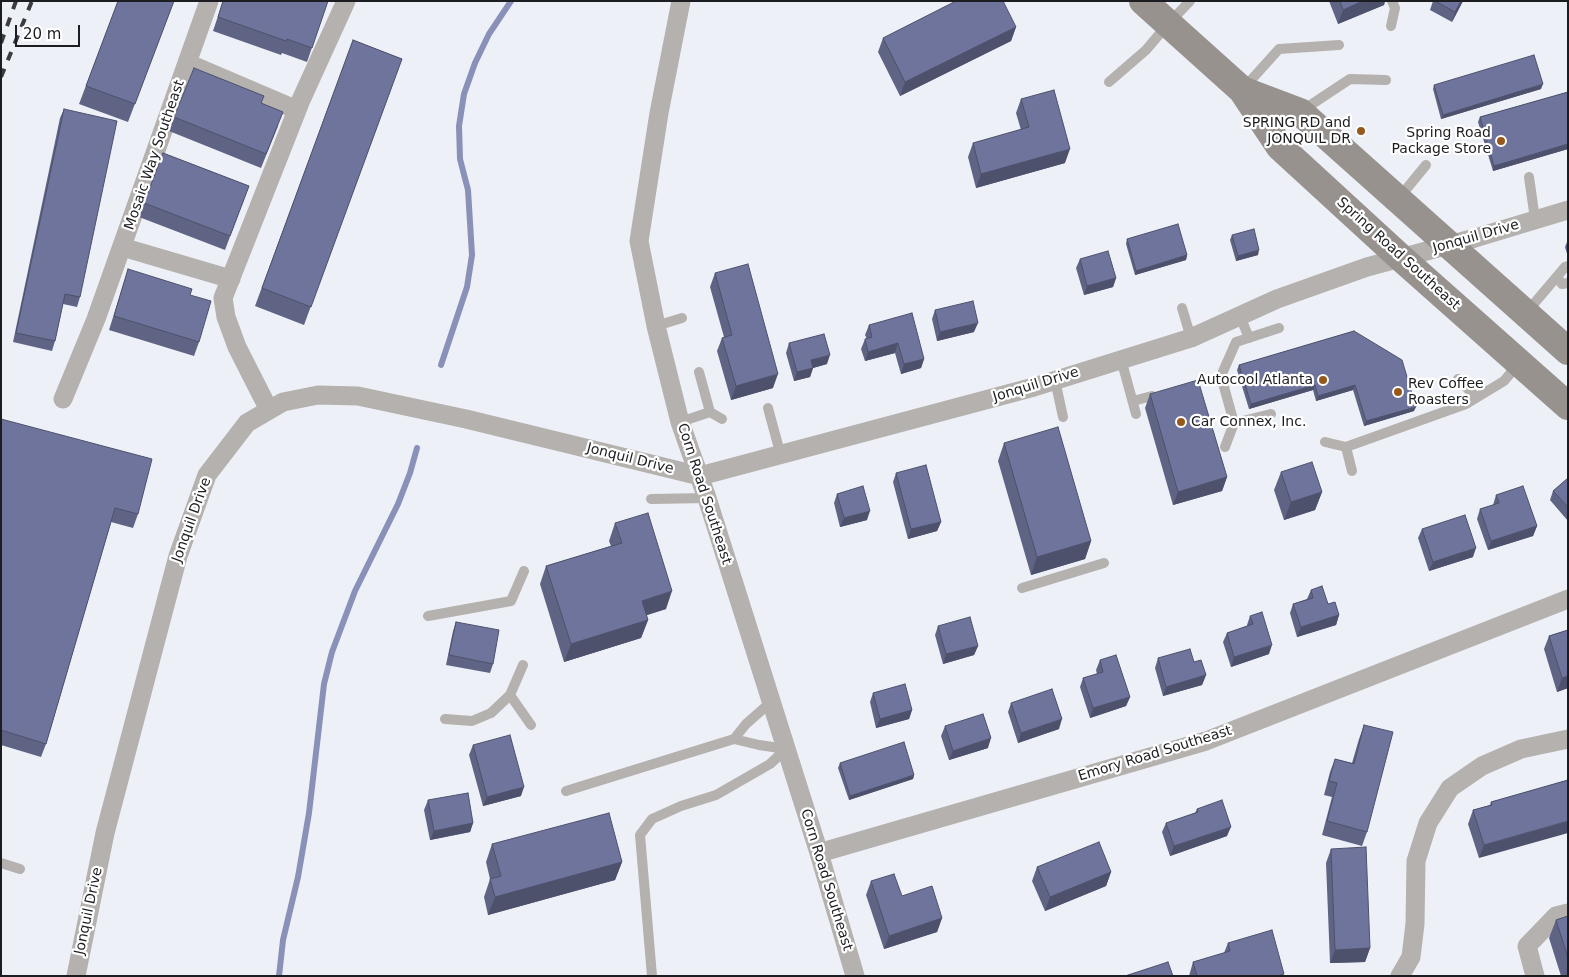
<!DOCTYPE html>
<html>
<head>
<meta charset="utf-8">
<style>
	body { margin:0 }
	#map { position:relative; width:1569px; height:977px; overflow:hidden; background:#eef0f8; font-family:"DejaVu Sans",sans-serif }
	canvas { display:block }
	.frame { position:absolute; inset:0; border:2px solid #1c1d20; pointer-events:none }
	.scale { position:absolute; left:15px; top:25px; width:65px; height:22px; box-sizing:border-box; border:2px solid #1c1d20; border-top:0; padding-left:6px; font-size:15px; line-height:18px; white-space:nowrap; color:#1c1d20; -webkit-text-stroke:4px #fff; paint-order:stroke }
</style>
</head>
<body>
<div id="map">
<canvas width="1569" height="977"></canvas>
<div class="frame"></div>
<div class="scale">20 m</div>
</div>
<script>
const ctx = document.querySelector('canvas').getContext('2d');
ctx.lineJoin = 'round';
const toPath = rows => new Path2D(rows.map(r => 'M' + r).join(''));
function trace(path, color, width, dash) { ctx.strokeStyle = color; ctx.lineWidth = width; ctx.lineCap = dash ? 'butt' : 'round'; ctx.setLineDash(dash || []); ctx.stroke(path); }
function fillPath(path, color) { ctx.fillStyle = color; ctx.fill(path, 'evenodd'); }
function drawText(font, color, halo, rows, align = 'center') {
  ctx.font = font + ' "DejaVu Sans",sans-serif'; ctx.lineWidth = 4.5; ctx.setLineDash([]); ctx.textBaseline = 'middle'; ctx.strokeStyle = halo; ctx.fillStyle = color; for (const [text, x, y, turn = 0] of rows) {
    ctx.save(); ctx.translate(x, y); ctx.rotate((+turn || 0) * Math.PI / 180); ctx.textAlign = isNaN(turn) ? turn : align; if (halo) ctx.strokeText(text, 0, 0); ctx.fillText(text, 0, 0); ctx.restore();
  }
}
const stream = toPath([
	[441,365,467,287,472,255,468,190,460,159,459,126,464,94,475,63,489,34,511,1],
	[279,976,283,940,298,877,309,813,324,684,332,652,355,591,398,504,410,473,417,448]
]);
const lane = toPath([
	[1391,26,1395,8,1392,1],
	[1109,82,1146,50,1168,24,1190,1],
	[1243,89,1279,49,1339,45],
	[1300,112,1350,79,1386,80],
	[1529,177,1535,219],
	[1399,198,1426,165],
	[1557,277,1562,284,1568,283],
	[1182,308,1191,338],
	[1526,313,1565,267,1568,266],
	[1240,316,1249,338],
	[656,326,682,318],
	[1121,359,1136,414],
	[1458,379,1476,397],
	[1055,380,1063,417],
	[1133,401,1152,396],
	[768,408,781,456],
	[710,412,722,419],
	[680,422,710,412,699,372],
	[1234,423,1271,414],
	[1325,442,1346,447,1466,404,1504,381,1519,363],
	[1225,447,1234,423,1221,376,1236,342,1279,328],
	[1346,447,1352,471],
	[651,499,707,498],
	[1022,588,1104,563],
	[428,616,511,601,524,571],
	[510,695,531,725],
	[445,719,472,721,491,713,510,695,523,665],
	[734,739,746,724,771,702],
	[566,791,734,739,759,745,786,749],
	[1,863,20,869],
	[652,976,640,835,652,819,681,806,716,795,770,764,786,749]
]);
const street = toPath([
	[681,1,659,113,639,241,656,326,680,422,707,498,819,853,855,976],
	[187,63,297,110],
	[122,247,231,279],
	[63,399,96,319,209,1],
	[269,410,237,347,226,317,223,298,301,100,346,1],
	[819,853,1206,741,1568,599],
	[76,976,105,833,178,556,207,475,247,423,283,402,318,395,358,396,466,419,700,476,1034,387,1191,338,1277,299,1367,267,1475,238,1568,210],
	[1400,976,1411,957,1415,924,1416,861,1428,823,1450,788,1482,766,1521,749,1568,739],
	[1535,976,1527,946,1556,916,1568,913]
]);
const secondary = toPath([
	[1143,1,1242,90,1280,147,1401,258,1568,406],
	[1242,90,1300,112,1568,351]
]);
const rail = toPath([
	[1,43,16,1],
	[1,77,32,1]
]);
const wall = toPath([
	[118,1,174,1,128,122,79,104],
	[223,1,328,1,307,62,282,53,281,55,213,31],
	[1329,1,1385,1,1384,5,1338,24],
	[1433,1,1463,1,1452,22,1430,10],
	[1016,27,1011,41,900,96,878,52,883,38],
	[353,40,402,59,304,325,255,306],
	[1434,85,1541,89,1441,119,1433,89],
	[1568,92,1568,149,1493,171,1478,122,1480,117],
	[1021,99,1065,163,976,188,968,157,973,143,1021,130,1016,113],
	[64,109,80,297,77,307,63,304,55,341,52,351,13,342,60,118],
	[174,117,278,126,261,168,169,131],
	[163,153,249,186,225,250,139,217],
	[1232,235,1258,255,1236,261,1230,240],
	[1127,239,1187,255,1186,260,1135,275,1126,244],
	[1567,242,1568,242,1568,257,1565,247],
	[1080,259,1116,278,1113,287,1084,295,1076,268],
	[128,269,190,295,199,342,194,356,109,330],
	[715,273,773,388,731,400,717,351,722,338,724,337,710,287],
	[935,310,974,332,937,341,932,319],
	[869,325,924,359,921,368,901,374,895,353,865,361,861,349,865,339,867,339,865,335],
	[1354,331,1414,411,1364,426,1353,390,1316,401,1313,390,1249,409,1237,370,1239,365],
	[789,343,827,364,813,368,810,377,794,381,786,353],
	[1150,394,1227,477,1222,491,1173,505,1145,408],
	[1,419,138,514,133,528,111,522,46,744,41,757,1,745],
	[1004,443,1091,541,1085,559,1031,575,998,461],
	[1281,472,1322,492,1315,510,1284,520,1274,490],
	[896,473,941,522,937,531,908,539,893,482],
	[1568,478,1568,521,1550,500,1553,491],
	[837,494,867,520,840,527,834,503],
	[1496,495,1537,526,1533,536,1488,550,1477,519,1480,509,1493,505],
	[615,523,666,609,646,615,648,620,641,638,564,662,540,584,546,566,611,546,609,541],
	[1422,529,1473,557,1429,571,1418,538],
	[1311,590,1328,604,1339,615,1336,625,1297,637,1290,613,1293,604,1307,599],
	[1250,616,1269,654,1231,667,1223,642,1227,633,1247,626,1247,625],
	[456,622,493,664,490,673,446,665,453,631],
	[938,626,978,646,974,655,943,664,935,635],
	[1568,630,1568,688,1557,692,1544,649,1549,636],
	[1158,658,1194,662,1206,675,1202,685,1163,696,1155,668],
	[1100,660,1130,697,1126,706,1090,718,1080,687,1083,678,1097,674,1096,670],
	[873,693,912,710,909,719,876,728,870,702],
	[1011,703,1059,729,1018,743,1008,712],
	[1364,725,1367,832,1362,846,1322,835,1332,797,1324,795,1330,772,1335,759,1352,763,1359,739],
	[945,726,988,748,949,760,941,736],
	[473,745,521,796,483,806,469,755],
	[840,763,914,775,913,779,849,800,838,768],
	[1568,780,1479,858,1468,824,1473,810,1490,805,1491,802],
	[428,800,473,823,470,832,430,840,424,810],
	[1197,809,1227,836,1170,856,1162,832,1166,823,1195,813],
	[492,844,622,862,615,880,488,915,484,897,490,879,486,862],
	[1331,849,1370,948,1365,962,1330,963,1326,863],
	[1037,867,1111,872,1106,886,1045,911,1032,881],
	[871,881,902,896,942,918,937,932,884,949,866,895],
	[1568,916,1568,976,1561,976,1549,938,1556,920],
	[1228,943,1284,976,1189,976,1193,962,1224,953]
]);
const shadedWall = toPath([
	[1363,1,1385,1,1384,5,1338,24,1343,10],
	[1461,1,1463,1,1452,22,1455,12],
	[1016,27,1011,41,900,96,905,82],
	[1543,84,1541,89,1441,119,1443,115],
	[1568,144,1568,149,1493,171,1494,166],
	[1070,149,1065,163,976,188,981,174],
	[1259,250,1258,255,1236,261,1238,256],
	[1187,255,1186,260,1135,275,1136,271],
	[1116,278,1113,287,1084,295,1087,286],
	[978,323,974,332,937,341,940,332],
	[898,343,895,353,865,361,868,352],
	[830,355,827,364,813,368,810,377,794,381,797,372,811,360],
	[924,359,921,368,901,374,904,364],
	[778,374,773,388,731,400,736,386],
	[1315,385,1313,390,1249,409,1251,404],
	[1355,385,1353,390,1316,401,1318,396],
	[1416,407,1414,411,1364,426,1366,421],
	[1227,477,1222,491,1173,505,1178,492],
	[1322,492,1315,510,1284,520,1291,502],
	[870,511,867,520,840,527,844,518],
	[941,522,937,531,908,539,911,529],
	[1537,526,1533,536,1488,550,1491,541],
	[1091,541,1085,559,1031,575,1037,557],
	[1476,548,1473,557,1429,571,1433,562],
	[672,591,666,609,635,619,642,601],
	[1339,615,1336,625,1297,637,1301,627],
	[648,620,641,638,564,662,571,644],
	[1272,645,1269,654,1231,667,1234,657],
	[978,646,974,655,943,664,946,654],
	[1206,675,1202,685,1163,696,1166,687],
	[1568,676,1568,688,1557,692,1562,678],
	[1130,697,1126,706,1090,718,1093,708],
	[912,710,909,719,876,728,880,719],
	[1062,719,1059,729,1018,743,1021,733],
	[991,738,988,748,949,760,953,751],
	[914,775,913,779,849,800,850,796],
	[524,787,521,796,483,806,487,797],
	[1568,821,1568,833,1479,858,1484,845],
	[473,823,470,832,430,840,434,831],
	[1231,827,1227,836,1170,856,1174,846],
	[622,862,615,880,488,915,495,897],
	[1111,872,1106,886,1045,911,1050,897],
	[942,918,937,932,884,949,889,936],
	[1370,948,1365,962,1330,963,1335,950]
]);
const building = toPath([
	[118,1,174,1,135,104,86,86,118,1],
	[223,1,328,1,312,48,287,39,286,41,218,17,223,1],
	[956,1,1003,1,1016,27,905,82,883,38,956,1],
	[1340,1,1363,1,1343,10,1340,1],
	[1435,1,1461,1,1455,12,1435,1],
	[353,40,402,59,311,307,262,288,353,40],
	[1534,55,1543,84,1443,115,1434,85,1534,55],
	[194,68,264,96,261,103,283,112,266,154,174,117,194,68],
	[1054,90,1070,149,981,174,973,143,1029,127,1021,99,1054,90],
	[1568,92,1568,144,1494,166,1480,117,1568,92],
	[64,109,117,121,80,297,65,294,55,341,16,333,64,109],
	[163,153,249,186,230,236,144,203,163,153],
	[1178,224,1187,255,1136,271,1127,239,1178,224],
	[1254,229,1259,250,1238,256,1232,235,1254,229],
	[1108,251,1116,278,1087,286,1080,259,1108,251],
	[748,264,778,374,736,386,722,338,732,335,715,273,748,264],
	[128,269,192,289,190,295,211,301,199,342,114,316,128,269],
	[973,301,978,323,940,332,935,310,973,301],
	[912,313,924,359,904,364,898,343,868,352,865,339,872,337,869,325,912,313],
	[1354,331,1402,360,1416,407,1366,421,1355,385,1318,396,1315,385,1251,404,1239,365,1354,331],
	[824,334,830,355,811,360,813,368,797,372,789,343,824,334],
	[1198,380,1227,477,1178,492,1150,394,1198,380],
	[1,419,152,459,138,514,115,508,46,744,1,730,1,419],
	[1058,427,1091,541,1037,557,1004,443,1058,427],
	[1312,462,1322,492,1291,502,1281,472,1312,462],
	[926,465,941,522,911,529,896,473,926,465],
	[1568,478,1568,507,1553,491,1568,478],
	[863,486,870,511,844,518,837,494,863,486],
	[1523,486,1537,526,1491,541,1480,509,1499,503,1496,495,1523,486],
	[648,513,672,591,642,601,648,620,571,644,546,566,622,543,615,523,648,513],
	[1465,515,1476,548,1433,562,1422,529,1465,515],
	[1322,586,1328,604,1335,602,1339,615,1301,627,1293,604,1313,598,1311,590,1322,586],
	[1262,612,1272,645,1234,657,1227,633,1253,624,1250,616,1262,612],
	[970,617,978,646,946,654,938,626,970,617],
	[456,622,499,630,493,664,449,655,456,622],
	[1568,630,1568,676,1562,678,1549,636,1568,630],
	[1190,649,1194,662,1201,660,1206,675,1166,687,1158,658,1190,649],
	[1116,655,1130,697,1093,708,1083,678,1103,672,1100,660,1116,655],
	[905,684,912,710,880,719,873,693,905,684],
	[1052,689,1062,719,1021,733,1011,703,1052,689],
	[983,714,991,738,953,751,945,726,983,714],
	[1364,725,1393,732,1367,832,1327,821,1337,783,1329,781,1335,759,1354,764,1364,725],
	[510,735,524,787,487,797,473,745,510,735],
	[904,742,914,775,850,796,840,763,904,742],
	[1568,780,1568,821,1484,845,1473,810,1492,805,1491,802,1568,780],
	[468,793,473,823,434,831,428,800,468,793],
	[1222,800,1231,827,1174,846,1166,823,1198,812,1197,809,1222,800],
	[609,813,622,862,495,897,490,879,501,876,492,844,609,813],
	[1099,842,1111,872,1050,897,1037,867,1099,842],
	[1366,847,1370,948,1335,950,1331,849,1366,847],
	[894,874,902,896,932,886,942,918,889,936,871,881,894,874],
	[1568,916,1568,958,1556,920,1568,916],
	[1272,930,1284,974,1277,976,1197,976,1193,962,1230,951,1228,943,1272,930],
	[1168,962,1173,976,1125,976,1168,962]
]);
const markers = [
	[1361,131,5,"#96591c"],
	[1501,141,5,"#96591c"],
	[1323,380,5,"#96591c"],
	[1398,392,5,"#96591c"],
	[1181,422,5,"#96591c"]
];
const poiNames = [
	["SPRING RD and",1351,123],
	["JONQUIL DR",1351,139],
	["Spring Road",1491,133],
	["Package Store",1491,149],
	["Autocool Atlanta",1313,380],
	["Rev Coffee",1408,384,"left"],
	["Roasters",1408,400,"left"],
	["Car Connex, Inc.",1191,422,"left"]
];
const streetNames = [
	["Mosaic Way Southeast",155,155,-71],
	["Jonquil Drive",1476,237,-16],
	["Spring Road Southeast",1398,254,42],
	["Jonquil Drive",1036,385,-17],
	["Jonquil Drive",630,459,14],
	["Corn Road Southeast",704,494,72],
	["Jonquil Drive",192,520,-70],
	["Emory Road Southeast",1155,754,-17],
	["Corn Road Southeast",826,880,73],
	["Jonquil Drive",89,911,-78]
];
trace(stream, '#8a91b9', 6);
trace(lane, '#b4b1ae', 10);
trace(street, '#b4b1ae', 19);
trace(secondary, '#97928e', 28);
trace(rail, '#3a3c3f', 4, [9, 9]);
fillPath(wall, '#5f6485');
fillPath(shadedWall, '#4d516c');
fillPath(building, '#6e749b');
trace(building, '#4d516c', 1);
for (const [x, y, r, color] of markers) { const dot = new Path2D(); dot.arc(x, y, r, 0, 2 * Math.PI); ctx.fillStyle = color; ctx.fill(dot); trace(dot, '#fff', 2); }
drawText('14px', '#1c1d20', '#fff', poiNames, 'right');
drawText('14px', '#1c1d20', '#fff', streetNames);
</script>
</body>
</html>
